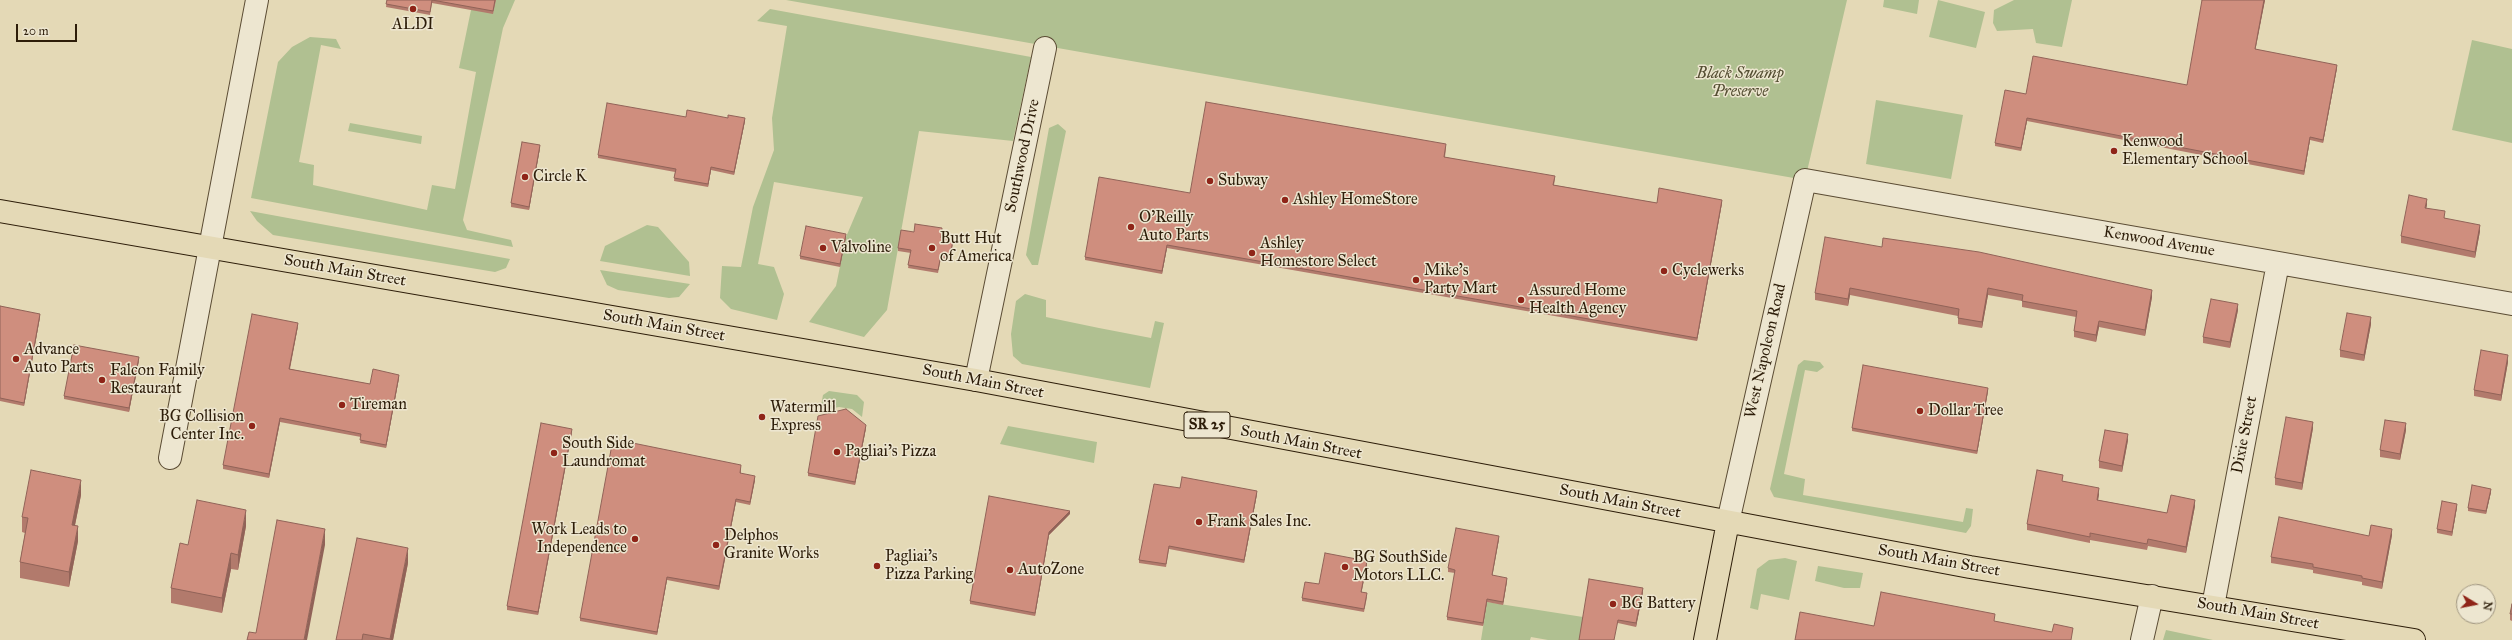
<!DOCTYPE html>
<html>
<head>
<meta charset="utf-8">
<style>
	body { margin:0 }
	#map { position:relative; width:2512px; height:640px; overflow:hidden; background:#e4d9b6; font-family:"IM FELL Great Primer",serif }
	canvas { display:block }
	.north { position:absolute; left:2456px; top:584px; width:40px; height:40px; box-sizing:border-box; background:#ede6d0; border:1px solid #a09680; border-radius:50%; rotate:100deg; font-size:11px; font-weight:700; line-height:16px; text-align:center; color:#2d1d09 }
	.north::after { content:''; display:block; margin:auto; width:14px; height:18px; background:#8f2418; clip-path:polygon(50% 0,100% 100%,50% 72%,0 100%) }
	.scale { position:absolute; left:16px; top:24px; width:61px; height:18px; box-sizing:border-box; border:2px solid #2d1d09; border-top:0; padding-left:5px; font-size:12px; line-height:14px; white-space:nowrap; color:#2d1d09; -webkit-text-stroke:3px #ede6d0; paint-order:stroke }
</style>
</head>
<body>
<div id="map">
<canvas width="2512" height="640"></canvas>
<div class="north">N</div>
<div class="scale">20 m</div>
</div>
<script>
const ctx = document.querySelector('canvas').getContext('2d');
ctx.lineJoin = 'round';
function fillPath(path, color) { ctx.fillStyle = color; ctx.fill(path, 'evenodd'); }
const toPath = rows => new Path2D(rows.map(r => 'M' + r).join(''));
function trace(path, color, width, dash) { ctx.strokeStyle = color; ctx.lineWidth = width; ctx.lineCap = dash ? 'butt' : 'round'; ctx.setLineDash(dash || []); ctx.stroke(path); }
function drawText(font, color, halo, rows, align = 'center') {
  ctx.font = font + ' "IM FELL Great Primer",serif'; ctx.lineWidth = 3; ctx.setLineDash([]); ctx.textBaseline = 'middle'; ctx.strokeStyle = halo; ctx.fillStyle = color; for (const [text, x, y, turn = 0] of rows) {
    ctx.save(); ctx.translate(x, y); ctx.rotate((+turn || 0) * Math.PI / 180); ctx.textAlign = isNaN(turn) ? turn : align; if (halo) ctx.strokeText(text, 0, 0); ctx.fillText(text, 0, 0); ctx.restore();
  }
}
const green = toPath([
	[496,0,515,0,503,28,463,220,467,230,511,240,513,247,251,198,278,62,292,47,310,37,336,39,341,49,321,45,299,162,314,165,313,185,427,210,432,185,455,189,476,72,459,68,471,10],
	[786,0,1847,0,1805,180],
	[1884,0,1919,0,1917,14,1883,7],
	[1938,0,1985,12,1976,48,1929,37],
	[2014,0,2072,0,2062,47,2036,43,2033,29,1997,31,1993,23,1994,10],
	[770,9,1031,57,1013,141,919,131,887,310,864,337,809,322,836,286,846,237,863,197,774,182,758,264,774,267,784,294,777,320,731,309,720,298,722,266,741,267,753,207,774,150,772,118,787,26,757,21],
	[2472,40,2512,49,2512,143,2452,130],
	[1876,100,1963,115,1951,179,1866,164],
	[350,123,422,136,421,144,348,131],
	[1058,124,1066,131,1038,265,1032,265,1026,255,1049,128],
	[250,211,510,259,506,268,495,272,273,235,257,221],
	[647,225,658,227,689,262,690,276,600,261,605,246],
	[600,270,690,284,679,297,669,298,618,290,607,285],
	[1025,294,1046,300,1046,317,1099,328,1151,338,1155,321,1164,323,1150,388,1022,364,1013,356,1011,334,1016,301],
	[1804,360,1820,362,1824,367,1817,372,1805,370,1784,474,1805,479,1803,495,1963,522,1966,508,1973,509,1971,526,1966,533,1774,497,1770,489,1798,365],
	[829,391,857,395,864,402,862,417,852,409,839,407,820,411,823,395],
	[1008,426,1097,442,1094,463,1000,444],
	[1785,558,1797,561,1789,600,1761,594,1758,610,1750,608,1757,569,1769,560],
	[1818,566,1863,573,1860,588,1844,588,1815,581],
	[1487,602,1583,617,1588,640,1548,640,1531,637,1530,640,1481,640],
	[2166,630,2213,640,2163,640]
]);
const minor = toPath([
	[976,380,1045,48],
	[170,458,257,0],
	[1728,522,1805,180,2512,304],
	[2213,606,2278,263],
	[2142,640,2152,596]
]);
const major = toPath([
	[0,211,976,380,1970,567,2414,640],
	[1705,640,1728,522]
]);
const wall = toPath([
	[387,0,496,0,493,14,432,3,430,15,386,7],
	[2265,0,2255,49,2337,68,2323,143,2310,140,2304,175,2027,121,2021,151,1995,146,1995,143,2026,94,2187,85],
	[686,117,745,121,734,175,711,170,708,187,674,181,675,172,598,158,598,155],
	[540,148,529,210,511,207,511,203],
	[1446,148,1445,157,1555,179,1554,185,1657,203,1722,203,1697,341,1167,248,1162,274,1085,260,1085,257,1190,193],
	[2427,205,2426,208,2445,218,2480,231,2475,258,2401,243,2401,236],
	[914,232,942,232,941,238,953,243,950,260,941,258,938,273,908,268,911,253,898,251,898,248],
	[846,237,840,267,800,259,800,256],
	[1882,247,2152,297,2145,336,2099,327,2096,342,2074,337,2074,331,2076,317,2022,307,2022,301,1988,295,1982,328,1958,324,1958,316,1850,295,1848,306,1815,300,1815,293],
	[0,306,40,317,24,406,0,401],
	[2238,310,2230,348,2203,343,2203,337],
	[2371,324,2364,361,2340,357,2340,350],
	[298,326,290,369,370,384,399,378,386,448,360,443,361,437,280,422,269,478,223,469,223,465],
	[139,360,129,412,64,399,64,396],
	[2508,362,2501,401,2474,396,2474,390],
	[1988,391,1977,454,1852,431,1852,428],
	[866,428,855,485,808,476,808,473],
	[2313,428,2302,490,2275,485,2275,478],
	[2406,430,2400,460,2380,457,2380,450],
	[572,432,538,615,507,610,507,606],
	[2128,440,2122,472,2099,468,2099,461],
	[741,468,741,474,755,480,750,505,736,502,719,590,667,580,657,635,580,621,580,618],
	[2063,481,2099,494,2098,500,2167,513,2195,506,2186,553,2148,546,2147,550,2090,540,2090,543,2027,530,2027,524],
	[1180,488,1257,494,1244,563,1169,549,1166,567,1139,563,1139,560],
	[2491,492,2486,514,2468,511,2468,508],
	[81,495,75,525,78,541,69,587,20,578,20,562,25,533,22,532,22,517],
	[2457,507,2452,536,2437,533,2437,529],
	[1070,514,1049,535,1035,616,970,604,970,601],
	[246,526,238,570,231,569,222,613,171,603,171,588,188,545],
	[2392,535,2382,589,2362,585,2362,582,2313,573,2313,570,2271,563,2271,557,2369,536],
	[1499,539,1492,575,1507,581,1503,605,1487,602,1483,626,1447,620,1447,617,1455,573,1448,572,1448,568],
	[408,563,393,640,336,640],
	[1367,565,1361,592,1367,597,1364,612,1302,601,1302,598],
	[1643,592,1636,627,1618,623,1579,640],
	[2512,604,2512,621,2510,620,2510,614]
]);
const shadedWall = toPath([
	[2264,0,2265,0,2255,52,2255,49],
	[2337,65,2337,68,2323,143,2323,140],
	[745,118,745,121,734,175,734,172],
	[2027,118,2027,121,2021,151,2021,148],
	[2310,137,2310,140,2304,175,2304,171],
	[540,145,540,148,529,210,529,207],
	[711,167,711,170,708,187,708,184],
	[2427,199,2427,205,2425,214,2425,208],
	[1722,200,1722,203,1697,341,1697,338],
	[2480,225,2480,231,2475,258,2475,252],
	[846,234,846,237,840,267,840,264],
	[1167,245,1167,248,1162,274,1162,271],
	[1850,288,1850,295,1848,306,1848,299],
	[1988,288,1988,295,1982,328,1982,322],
	[2152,290,2152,297,2145,336,2145,330],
	[2238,304,2238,310,2230,348,2230,342],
	[40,314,40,317,24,406,24,403],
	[2371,317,2371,324,2364,361,2364,355],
	[2099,321,2099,327,2096,342,2096,335],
	[298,323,298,326,289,372,289,369],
	[2508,355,2508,362,2501,401,2501,395],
	[139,357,139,360,129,412,129,408],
	[399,375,399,378,386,448,386,445],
	[1988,388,1988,391,1977,454,1977,451],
	[280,418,280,422,269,478,269,474],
	[2313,422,2313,428,2302,490,2302,483],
	[2406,423,2406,430,2400,460,2400,454],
	[866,425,866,428,855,485,855,482],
	[572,429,572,432,538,615,538,612],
	[2128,434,2128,440,2122,472,2122,466],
	[755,476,755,480,750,505,750,502],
	[81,480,81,495,72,540,72,525],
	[2099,488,2099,494,2097,506,2097,500],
	[2491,489,2491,492,2486,514,2486,511],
	[1257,491,1257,494,1244,563,1244,560],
	[736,499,736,502,719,590,719,586],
	[2195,500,2195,506,2186,553,2186,547],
	[2457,504,2457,507,2452,536,2452,532],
	[246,510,246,526,238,570,238,555],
	[1070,511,1070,514,1049,535,1035,616,1035,613,1049,532],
	[78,526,78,541,69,587,69,572],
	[325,529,325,545,307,640,304,640],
	[2392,529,2392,535,2382,589,2382,582],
	[1499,536,1499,539,1492,578,1492,575],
	[408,548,408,563,393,640,390,640],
	[231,553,231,569,222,613,222,598],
	[1367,561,1367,565,1361,595,1361,592],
	[667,577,667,580,657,635,657,632],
	[1507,578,1507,581,1503,605,1503,602],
	[1643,588,1643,592,1636,627,1636,623],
	[1487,599,1487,602,1483,626,1483,623]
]);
const building = toPath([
	[387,0,495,0,493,11,432,0,430,12,386,4,387,0],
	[2202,0,2264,0,2255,49,2337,65,2323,140,2310,137,2304,171,2027,118,2021,148,1995,143,2005,90,2026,94,2033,56,2187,85,2202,0],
	[1206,102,1446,144,1444,157,1555,176,1553,185,1657,203,1659,188,1722,200,1697,338,1167,245,1162,271,1085,257,1099,177,1190,193,1206,102],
	[607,103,686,117,687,110,728,118,728,115,745,118,734,172,711,167,708,184,674,178,676,169,598,155,607,103],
	[522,142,540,145,529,207,511,203,522,142],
	[2409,195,2427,199,2425,208,2445,211,2444,218,2480,225,2475,252,2401,236,2409,195],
	[915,224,942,228,941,238,953,240,950,256,941,255,938,270,908,265,911,250,898,248,901,230,914,232,915,224],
	[806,226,846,234,840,264,800,256,806,226],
	[1825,237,1882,247,1883,238,1979,252,2152,290,2145,330,2099,321,2096,335,2074,331,2077,311,2022,301,2023,295,1988,288,1982,322,1958,318,1959,309,1850,288,1848,299,1815,293,1825,237],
	[2211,299,2238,304,2230,342,2203,337,2211,299],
	[0,306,40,314,24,403,0,398,0,306],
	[2347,313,2371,317,2364,355,2340,350,2347,313],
	[252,314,298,323,289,369,370,384,373,369,399,375,386,445,360,440,361,434,280,418,269,474,223,465,252,314],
	[74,345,139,357,129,408,64,396,74,345],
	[2481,350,2508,355,2501,395,2474,390,2481,350],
	[1863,365,1988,388,1977,451,1852,428,1863,365],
	[846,409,866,425,855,482,808,473,818,416,846,409],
	[2286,417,2313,422,2302,483,2275,478,2286,417],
	[2385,420,2406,423,2400,454,2380,450,2385,420],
	[541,423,572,429,538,612,507,606,541,423],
	[2105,430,2128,434,2122,466,2099,461,2105,430],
	[613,439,741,465,740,473,755,476,750,502,736,499,719,586,667,577,657,632,580,618,613,439],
	[31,470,81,480,72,525,78,526,69,572,20,562,28,518,22,517,31,470],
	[2037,470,2063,475,2062,481,2099,488,2097,500,2167,513,2171,495,2195,500,2186,547,2148,539,2147,544,2090,533,2090,537,2027,524,2037,470],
	[1182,477,1257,491,1244,560,1169,546,1166,564,1139,560,1154,484,1180,488,1182,477],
	[2472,485,2491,489,2486,511,2468,508,2472,485],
	[989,496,1070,511,1049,532,1035,613,970,601,989,496],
	[197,500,246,510,238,555,231,553,222,598,171,588,180,543,188,545,197,500],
	[2442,501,2457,504,2452,532,2437,529,2442,501],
	[2279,517,2369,536,2371,525,2392,529,2382,582,2362,578,2362,576,2313,567,2313,564,2271,557,2279,517],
	[277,520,325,529,304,640,247,640,249,632,256,633,277,520],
	[1456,528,1499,536,1492,575,1507,578,1503,602,1487,599,1483,623,1447,617,1455,570,1448,568,1456,528],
	[357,538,408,548,390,639,363,634,362,640,336,640,357,538],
	[1325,553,1367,561,1361,592,1367,593,1364,609,1302,598,1305,582,1319,584,1325,553],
	[1589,579,1643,588,1636,623,1618,620,1614,640,1579,640,1589,579],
	[1881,592,1995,614,1994,621,2052,632,2054,624,2073,628,2071,640,1795,640,1800,612,1874,626,1881,592],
	[2512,604,2512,614,2510,614,2512,604]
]);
const markers = [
	[413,9,4,"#8f2418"],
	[2114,151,4,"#8f2418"],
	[525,177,4,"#8f2418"],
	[1210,181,4,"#8f2418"],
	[1285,200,4,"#8f2418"],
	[1131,227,4,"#8f2418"],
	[823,248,4,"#8f2418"],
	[932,248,4,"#8f2418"],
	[1252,253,4,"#8f2418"],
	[1664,271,4,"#8f2418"],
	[1416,280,4,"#8f2418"],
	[1521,300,4,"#8f2418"],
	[16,359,4,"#8f2418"],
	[102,380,4,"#8f2418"],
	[342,405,4,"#8f2418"],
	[1920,411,4,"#8f2418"],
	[762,417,4,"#8f2418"],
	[252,426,4,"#8f2418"],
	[837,452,4,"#8f2418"],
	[554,453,4,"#8f2418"],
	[1199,522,4,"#8f2418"],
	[635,539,4,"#8f2418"],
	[716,545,4,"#8f2418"],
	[877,566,4,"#8f2418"],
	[1345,567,4,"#8f2418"],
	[1010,570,4,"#8f2418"],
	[1613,604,4,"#8f2418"]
];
const shields = [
	[1207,425,46]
];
const shieldNames = [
	["SR 25",1207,425]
];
const poiNames = [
	["ALDI",413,25,"center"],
	["Kenwood",2122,142],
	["Elementary School",2122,160],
	["Circle K",533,177],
	["Subway",1218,181],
	["Ashley HomeStore",1293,200],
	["O'Reilly",1139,218],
	["Auto Parts",1139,236],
	["Butt Hut",940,239],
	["of America",940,257],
	["Ashley",1260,244],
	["Homestore Select",1260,262],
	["Valvoline",831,248],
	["Mike's",1424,271],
	["Party Mart",1424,289],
	["Cyclewerks",1672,271],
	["Assured Home",1529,291],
	["Health Agency",1529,309],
	["Advance",24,350],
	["Auto Parts",24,368],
	["Falcon Family",110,371],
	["Restaurant",110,389],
	["Tireman",350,405],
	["Watermill",770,408],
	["Express",770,426],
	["Dollar Tree",1928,411],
	["BG Collision",244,417,"right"],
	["Center Inc.",244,435,"right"],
	["South Side",562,444],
	["Laundromat",562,462],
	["Pagliai's Pizza",845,452],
	["Frank Sales Inc.",1207,522],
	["Work Leads to",627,530,"right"],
	["Independence",627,548,"right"],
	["Delphos",724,536],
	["Granite Works",724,554],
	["Pagliai's",885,557],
	["Pizza Parking",885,575],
	["BG SouthSide",1353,558],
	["Motors LLC.",1353,576],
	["AutoZone",1018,570],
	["BG Battery",1621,604]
];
const parkNames = [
	["Black Swamp",1740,74],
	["Preserve",1740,92]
];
const streetNames = [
	["Southwood Drive",1023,156,-78],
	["Kenwood Avenue",2159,242,10],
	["South Main Street",345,271,10],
	["South Main Street",664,326,10],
	["West Napoleon Road",1766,351,-77],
	["South Main Street",983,382,11],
	["Dixie Street",2245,435,-79],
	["South Main Street",1301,443,11],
	["South Main Street",1620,502,11],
	["South Main Street",1939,561,10],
	["South Main Street",2258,614,10]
];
fillPath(green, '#b0c091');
trace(minor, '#5b4c34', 24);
trace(major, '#2d1d09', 24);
trace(minor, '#ede6d0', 22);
trace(major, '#e4d9b6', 22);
fillPath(wall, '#b27a6c');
fillPath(shadedWall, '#916358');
fillPath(building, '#cf8e7e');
trace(building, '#916358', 1);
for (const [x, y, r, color] of markers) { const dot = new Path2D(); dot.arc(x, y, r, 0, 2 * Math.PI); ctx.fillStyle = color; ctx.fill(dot); trace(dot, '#ede6d0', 1.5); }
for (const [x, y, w] of shields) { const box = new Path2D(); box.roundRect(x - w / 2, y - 13, w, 26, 3); ctx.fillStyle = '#ede6d0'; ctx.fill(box); trace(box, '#2d1d09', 1); }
drawText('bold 15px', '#2d1d09', null, shieldNames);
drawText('16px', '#2d1d09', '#ede6d0', poiNames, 'left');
drawText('italic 16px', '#544e32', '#ede6d0', parkNames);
drawText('16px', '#2d1d09', '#ede6d0', streetNames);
</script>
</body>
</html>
